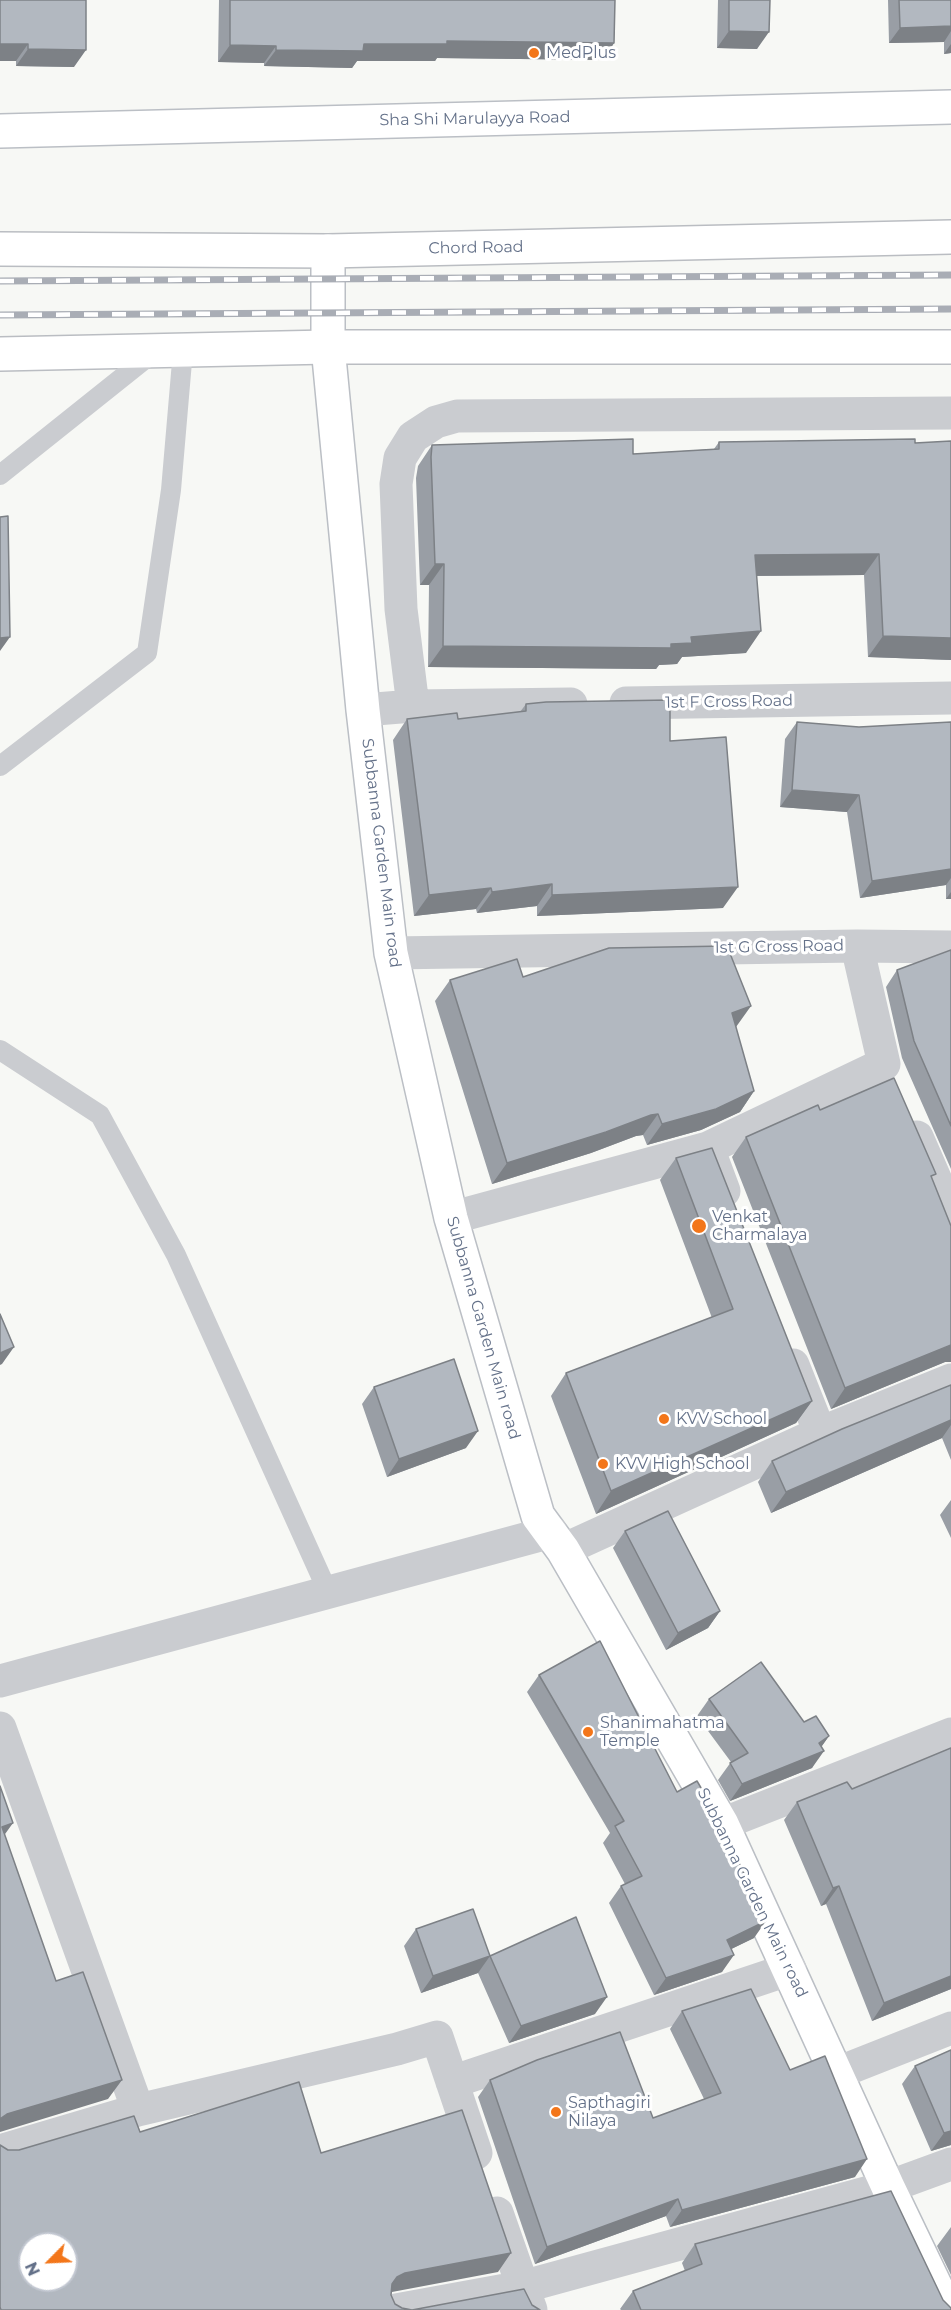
<!DOCTYPE html>
<html>
<head>
<meta charset="utf-8">
<style>
	body { margin:0 }
	#map { position:relative; width:951px; height:2310px; overflow:hidden; background:#f7f8f5; font-family:Montserrat,sans-serif }
	canvas { display:block }
	.north { position:absolute; left:18px; top:2232px; width:60px; height:60px; box-sizing:border-box; background:#fff; border:2px solid #c1c6d0; border-radius:50%; rotate:246deg; font-size:16px; font-weight:700; line-height:24px; text-align:center; color:#647189 }
	.north::after { content:''; display:block; margin:auto; width:21px; height:27px; background:#f3761a; clip-path:polygon(50% 0,100% 100%,50% 72%,0 100%) }
</style>
</head>
<body>
<div id="map">
<canvas width="951" height="2310"></canvas>
<div class="north">N</div>
</div>
<script>
const ctx = document.querySelector('canvas').getContext('2d');
ctx.lineJoin = 'round';
const toPath = rows => new Path2D(rows.map(r => 'M' + r).join(''));
function trace(path, color, width, dash) { ctx.strokeStyle = color; ctx.lineWidth = width; ctx.lineCap = dash ? 'butt' : 'round'; ctx.setLineDash(dash || []); ctx.stroke(path); }
function fillPath(path, color) { ctx.fillStyle = color; ctx.fill(path, 'evenodd'); }
function drawText(font, color, halo, rows, align = 'center') {
  ctx.font = font + ' Montserrat,sans-serif'; ctx.lineWidth = 6; ctx.setLineDash([]); ctx.textBaseline = 'middle'; ctx.strokeStyle = halo; ctx.fillStyle = color; for (const [text, x, y, turn = 0] of rows) {
    ctx.save(); ctx.translate(x, y); ctx.rotate((+turn || 0) * Math.PI / 180); ctx.textAlign = isNaN(turn) ? turn : align; if (halo) ctx.strokeText(text, 0, 0); ctx.fillText(text, 0, 0); ctx.restore();
  }
}
const lane = toPath([
	[0,475,154,352],
	[0,766,147,653,171,490,183,350],
	[0,1050,100,1115,176,1255,328,1592]
]);
const street = toPath([
	[626,703,951,698],
	[413,706,401,609,396,484,400,458,413,437,436,422,457,416,951,413],
	[363,710,413,706,571,704],
	[391,953,857,946,951,947],
	[917,1137,951,1215],
	[724,1191,708,1148,884,1064,857,946],
	[451,1218,708,1148],
	[793,1365,820,1433],
	[563,1550,820,1433,951,1380],
	[0,1681,551,1532],
	[0,1728,138,2110],
	[722,1824,951,1734],
	[837,2073,951,2028],
	[452,2082,790,1969],
	[0,2151,138,2110,397,2049,437,2037,476,2153],
	[497,2213,531,2310],
	[396,2310,522,2287,888,2187,951,2164]
]);
const secondary = toPath([
	[0,131,951,107],
	[328,251,328,347,363,710,391,953,451,1218,538,1516,563,1550,722,1824,888,2187,947,2310]
]);
const primary = toPath([
	[0,249,328,251,951,237],
	[0,354,328,347,951,347]
]);
const rail = toPath([
	[0,281,951,275],
	[0,315,951,309]
]);
const wall = toPath([
	[0,0,74,67,16,66,16,61],
	[219,0,615,0,614,43,603,60,437,58,435,61,357,61,352,68,264,66,264,63,218,62],
	[718,0,770,0,757,49,717,48],
	[888,0,951,0,951,53,944,54,944,42,889,43],
	[719,442,915,443,951,660,868,657,864,575,757,576,746,653,682,657,677,664,659,665,656,669,428,667,429,585,420,585,416,478,418,466,432,445,633,454,714,449],
	[526,704,670,741,723,908,537,916,537,906,477,913,476,909,414,916,393,740,407,719,458,719,520,712],
	[797,722,859,727,951,722,951,899,946,899,946,885,860,898,847,812,780,807,785,739],
	[951,950,951,1169,902,1058,886,987,897,970],
	[523,977,736,1027,754,1091,740,1112,701,1130,647,1145,643,1135,636,1136,591,1153,492,1184,435,1001,450,980],
	[820,1110,932,1180,945,1362,831,1409,732,1157,746,1137],
	[676,1158,812,1401,796,1423,596,1514,551,1396,566,1373,712,1318,660,1180],
	[951,1385,951,1460,942,1438,771,1513,758,1482,772,1461],
	[374,1387,466,1448,387,1477,362,1404],
	[951,1500,951,1538,940,1515],
	[625,1531,720,1611,708,1628,666,1650,613,1548],
	[539,1675,677,1792,754,1938,731,1949,722,1972,654,1995,609,1903,621,1886,625,1884,603,1843,610,1833,527,1692],
	[709,1699,804,1722,829,1736,821,1747,812,1768,730,1801,718,1780,731,1762,697,1716],
	[951,1748,951,1989,872,2021,826,1904,821,1906,784,1820,797,1802,852,1789],
	[416,1929,490,1956,595,2014,509,2043,478,1973,421,1993,404,1946],
	[682,2011,790,2070,855,2177,670,2227,666,2216,535,2264,478,2097,490,2080,653,2118,704,2099,670,2029],
	[951,2050,951,2145,931,2151,902,2084,915,2066],
	[951,2227,951,2275,937,2246],
	[695,2244,943,2300,951,2310,621,2310,620,2309,633,2291,685,2271,682,2263]
]);
const shadedWall = toPath([
	[951,26,951,31,944,42,889,43,900,28],
	[729,31,769,32,757,49,717,48],
	[447,41,614,43,603,60,437,58,435,61,357,61,352,68,264,66,276,50,364,44],
	[0,44,28,44,16,61,0,61],
	[951,44,951,53,944,54],
	[230,45,276,46,264,63,218,62],
	[28,49,86,50,74,67,16,66],
	[879,554,864,575,740,576,755,555],
	[435,564,444,564,429,585,420,585],
	[761,631,746,653,682,657,677,664,659,665,656,669,428,667,443,646,691,637],
	[883,636,951,638,951,660,868,657],
	[10,637,0,651,0,638],
	[792,790,859,795,847,812,780,807],
	[951,869,951,878,946,885,860,898,872,881],
	[552,884,537,906,477,913,492,892],
	[738,887,723,908,537,916,552,895],
	[491,888,476,909,414,916,429,895],
	[951,892,951,899,946,899],
	[751,1006,736,1027,732,1013],
	[754,1091,740,1112,701,1130,647,1145,662,1124],
	[658,1114,643,1135,636,1136,591,1153,492,1184,507,1163,651,1115],
	[951,1345,951,1362,945,1362,831,1409,845,1388],
	[14,1347,2,1364,0,1365,0,1353],
	[812,1401,796,1423,596,1514,611,1491],
	[951,1420,951,1425,942,1438,771,1513,786,1492],
	[478,1431,466,1448,387,1477,399,1459],
	[720,1611,708,1628,666,1650,678,1633],
	[829,1736,817,1753,824,1751,812,1768,730,1801,742,1784,819,1743],
	[13,1823,0,1841,2,1827],
	[839,1886,826,1904,821,1906,833,1888],
	[766,1921,754,1938,715,1957,727,1940],
	[734,1955,722,1972,654,1995,666,1978],
	[490,1956,478,1973,421,1993,433,1976],
	[951,1976,951,1989,872,2021,884,2003],
	[607,1997,595,2014,509,2043,521,2026],
	[122,2080,108,2099,0,2132,0,2119,7,2114],
	[951,2131,951,2145,931,2151,944,2133],
	[867,2159,855,2177,670,2227,682,2210],
	[678,2199,666,2216,535,2264,547,2247],
	[511,2253,498,2272,392,2292,383,2296,397,2277,405,2273]
]);
const building = toPath([
	[0,0,86,0,86,50,28,49,28,44,0,44,0,0],
	[230,0,615,0,614,43,447,41,447,44,364,44,363,51,276,50,276,46,230,45,230,0],
	[729,0,770,0,769,32,729,31,729,0],
	[899,0,951,0,951,26,900,28,899,0],
	[633,439,633,454,719,449,719,442,915,439,915,443,951,441,951,638,883,636,879,554,755,555,761,631,691,637,692,643,671,644,671,648,443,646,444,564,435,564,431,457,432,445,633,439],
	[8,516,10,637,0,638,0,517,8,516],
	[670,700,670,741,726,737,738,887,552,895,552,884,492,892,491,888,429,895,407,719,457,713,458,719,526,711,526,704,546,702,670,700],
	[797,722,859,727,951,722,951,869,872,881,859,795,792,790,797,722],
	[727,946,751,1006,732,1013,754,1091,716,1109,662,1124,658,1114,651,1115,606,1132,507,1163,450,980,517,959,523,977,609,948,727,946],
	[951,950,951,1126,914,1041,897,970,951,950],
	[894,1078,936,1174,931,1176,951,1226,951,1345,845,1388,746,1137,818,1105,820,1110,894,1078],
	[712,1148,812,1401,611,1491,566,1373,733,1309,676,1158,712,1148],
	[0,1314,14,1347,0,1353,0,1314],
	[454,1359,478,1431,399,1459,374,1387,454,1359],
	[951,1385,951,1420,786,1492,772,1461,842,1429,951,1385],
	[668,1511,720,1611,678,1633,625,1531,668,1511],
	[600,1641,677,1792,697,1781,717,1815,766,1921,727,1940,734,1955,666,1978,621,1886,642,1876,615,1826,624,1821,539,1675,600,1641],
	[761,1662,804,1722,816,1716,829,1736,819,1743,824,1751,742,1784,730,1763,748,1753,709,1699,761,1662],
	[951,1748,951,1976,884,2003,839,1886,833,1888,797,1802,847,1782,852,1789,951,1748],
	[0,1786,13,1823,2,1827,56,1981,83,1972,122,2080,7,2114,0,2119,0,1786],
	[473,1909,490,1956,433,1976,416,1929,473,1909],
	[576,1917,607,1997,521,2026,490,1956,576,1917],
	[751,1989,790,2070,825,2056,867,2159,682,2210,678,2199,547,2247,490,2080,537,2060,620,2032,653,2118,721,2093,682,2011,751,1989],
	[951,2050,951,2131,944,2133,915,2066,951,2050],
	[299,2082,321,2153,462,2110,511,2253,405,2273,397,2277,392,2284,391,2295,395,2304,402,2308,412,2310,524,2289,532,2305,540,2310,1,2310,0,2307,0,2145,8,2150,19,2150,134,2116,140,2132,299,2082],
	[30,2244,66,2244,66,2280,30,2280,30,2244],
	[891,2191,943,2300,951,2308,951,2310,641,2310,633,2291,702,2264,695,2244,891,2191]
]);
const markers = [
	[534,53,6,"#f3761a"],
	[699,1226,8,"#f3761a"],
	[664,1419,6,"#f3761a"],
	[603,1464,6,"#f3761a"],
	[588,1732,6,"#f3761a"],
	[556,2112,6,"#f3761a"]
];
const poiNames = [
	["MedPlus",546,53],
	["Venkat",712,1217],
	["Charmalaya",712,1235],
	["KVV School",676,1419],
	["KVV High School",615,1464],
	["Shanimahatma",600,1723],
	["Temple",600,1741],
	["Sapthagiri",568,2103],
	["Nilaya",568,2121]
];
const streetNames = [
	["Sha Shi Marulayya Road",475,119,-1],
	["Chord Road",476,248,-1],
	["1st F Cross Road",729,702,-1],
	["Subbanna Garden Main road",381,853,83],
	["1st G Cross Road",779,947,-1],
	["Subbanna Garden Main road",483,1328,74],
	["Subbanna Garden Main road",752,1893,64]
];
trace(secondary, '#bbbfc5', 36);
trace(primary, '#babdc2', 36);
trace(lane, '#caccd0', 20);
trace(street, '#caccd0', 33);
trace(secondary, '#fff', 33);
trace(primary, '#fff', 33);
trace(rail, '#a9adb5', 7);
trace(rail, '#fff', 4.5, [14]);
fillPath(wall, '#999ea5');
fillPath(shadedWall, '#7d8186');
fillPath(building, '#b2b8c0');
trace(building, '#7d8186', 1.5);
for (const [x, y, r, color] of markers) { const dot = new Path2D(); dot.arc(x, y, r, 0, 2 * Math.PI); ctx.fillStyle = color; ctx.fill(dot); trace(dot, '#fff', 2); }
drawText('16px', '#647189', '#fff', poiNames, 'left');
drawText('16px', '#647189', '#fff', streetNames);
</script>
</body>
</html>
